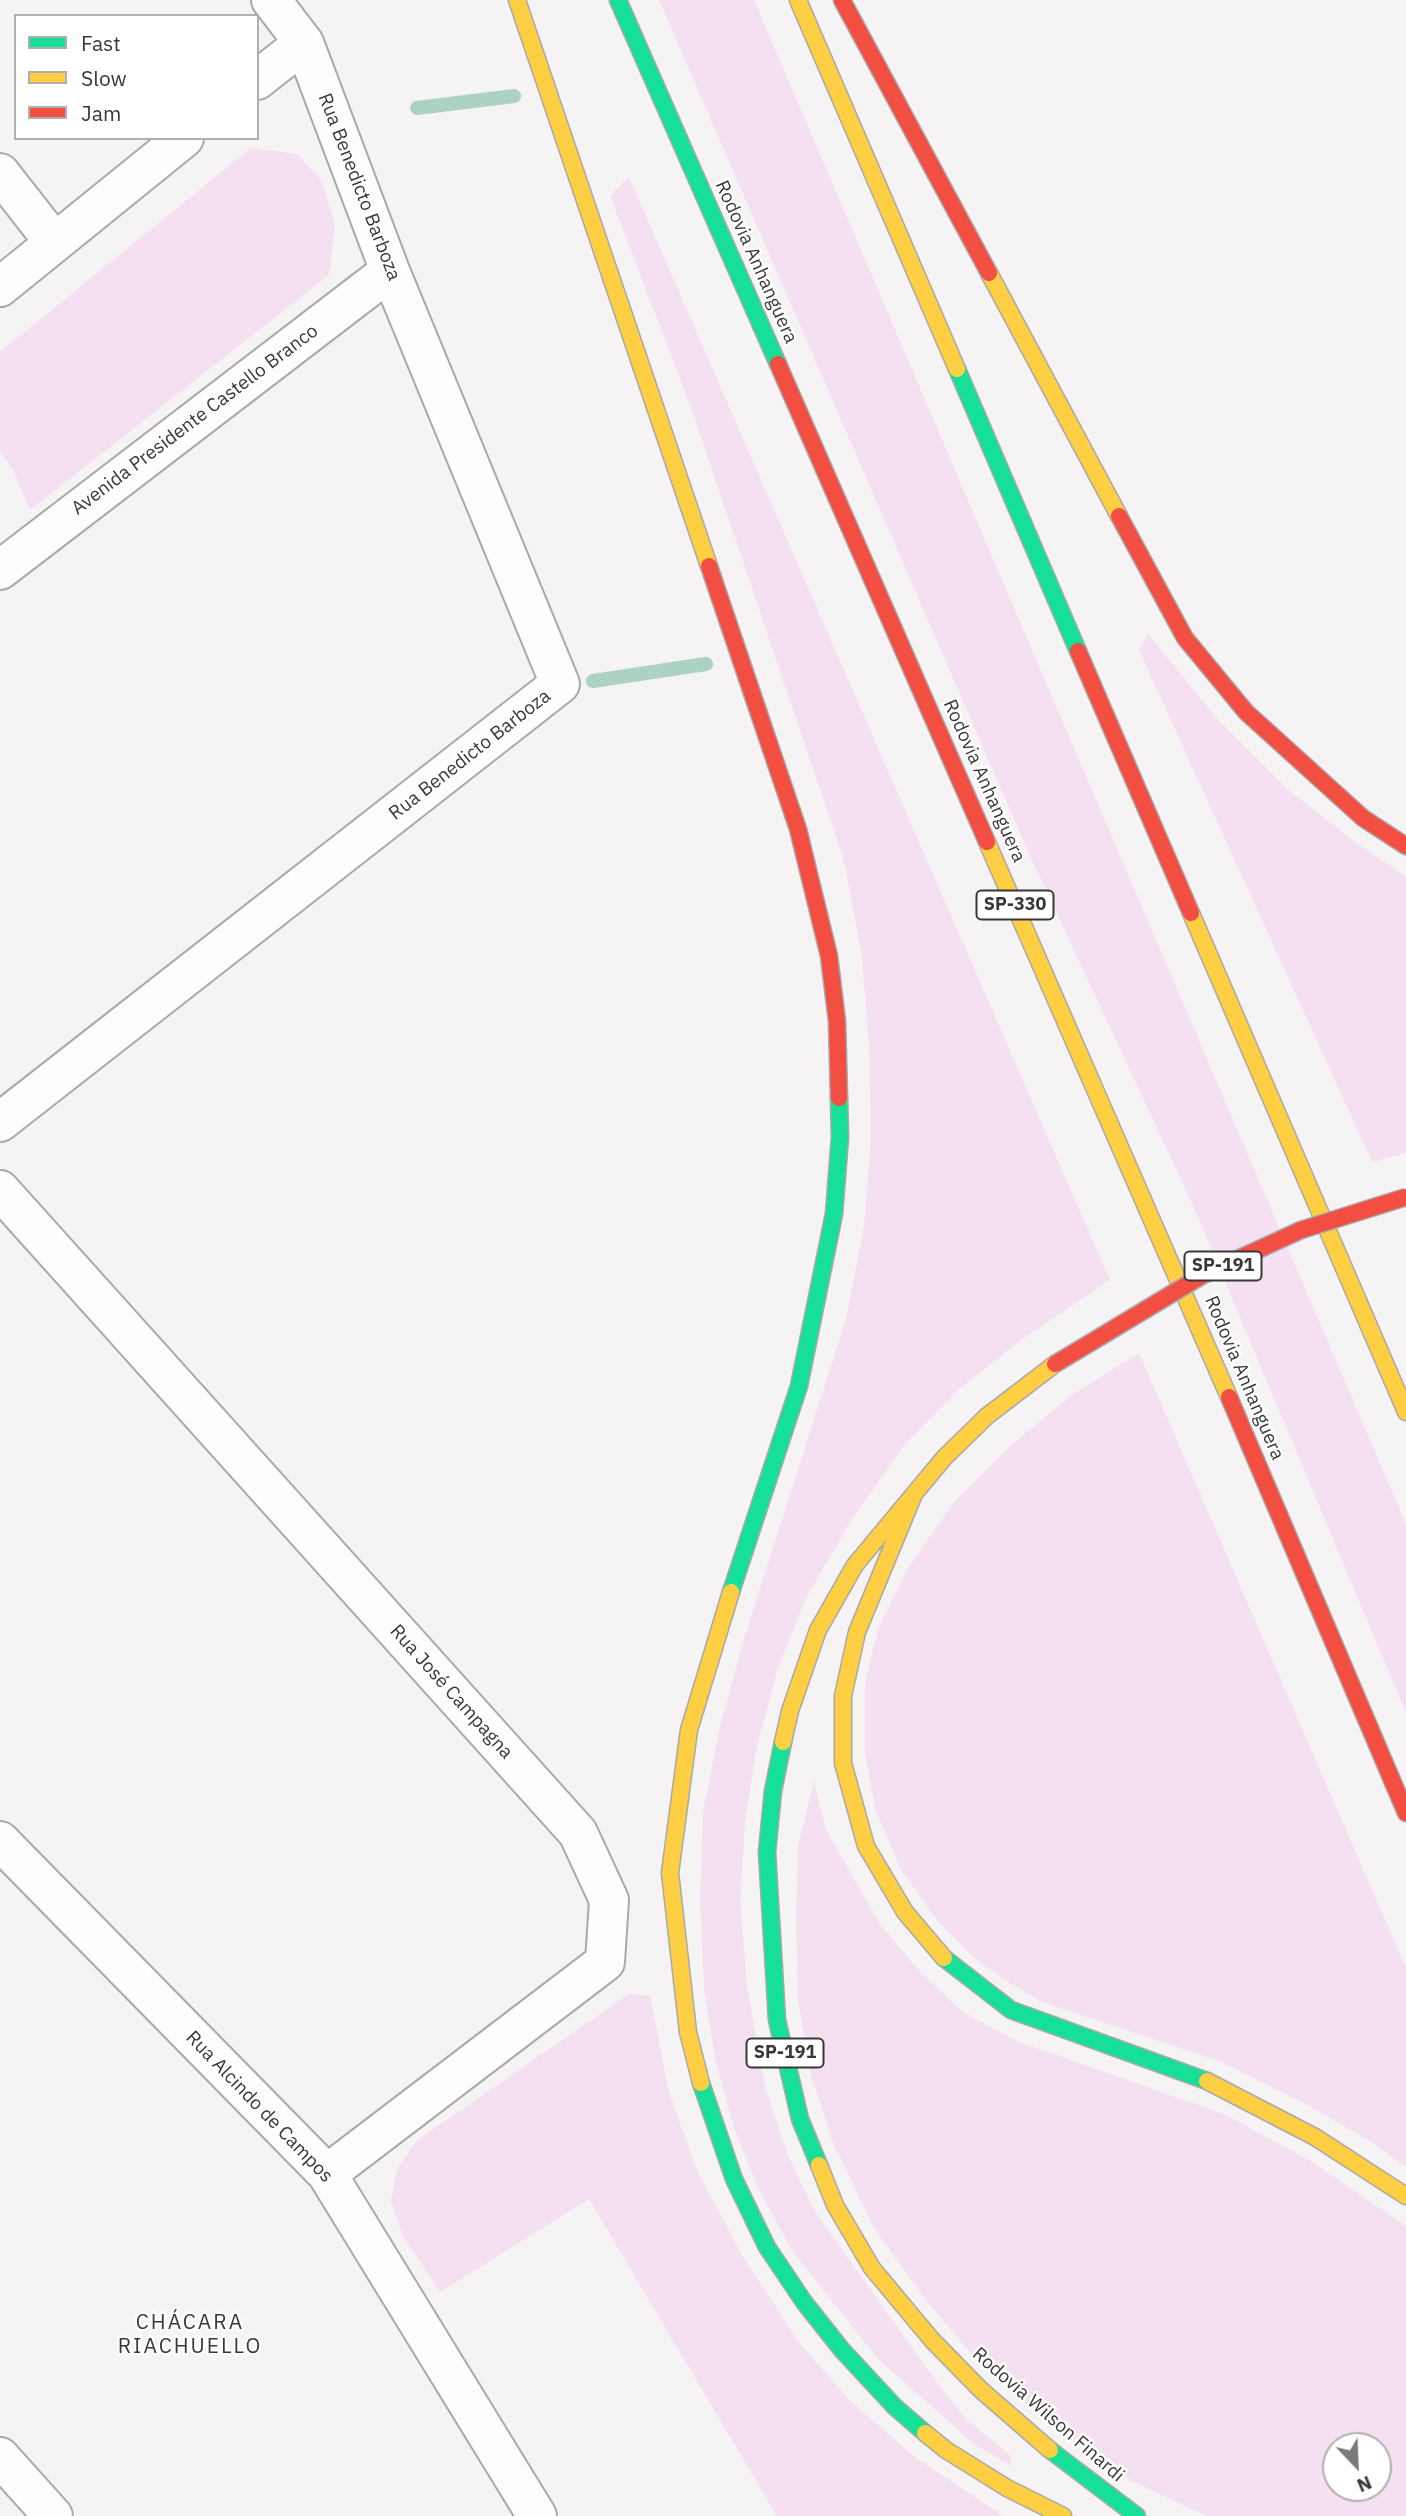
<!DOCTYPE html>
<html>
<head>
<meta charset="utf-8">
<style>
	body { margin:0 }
	#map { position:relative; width:1406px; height:2516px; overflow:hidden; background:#f5f3f4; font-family:"IBM Plex Sans",sans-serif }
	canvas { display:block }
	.legend { position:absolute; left:14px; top:14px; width:245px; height:126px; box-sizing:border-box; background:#fff; border:2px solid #b0afb0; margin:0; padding:9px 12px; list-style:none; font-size:21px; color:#393839 }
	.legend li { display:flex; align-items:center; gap:14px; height:35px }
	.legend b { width:35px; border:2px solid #b0afb0 }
	.north { position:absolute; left:1322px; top:2432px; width:70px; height:70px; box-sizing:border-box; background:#fff; border:2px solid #b0afb0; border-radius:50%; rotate:157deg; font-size:19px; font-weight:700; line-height:28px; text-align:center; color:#393839 }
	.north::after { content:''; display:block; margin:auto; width:24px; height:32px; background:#7b797a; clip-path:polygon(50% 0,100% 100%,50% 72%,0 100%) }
</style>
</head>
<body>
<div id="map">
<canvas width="1406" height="2516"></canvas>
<ul class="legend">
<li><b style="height:9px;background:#16e098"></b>Fast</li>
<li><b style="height:9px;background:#ffcf43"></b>Slow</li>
<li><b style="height:9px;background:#f24e42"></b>Jam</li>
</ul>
<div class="north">N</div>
</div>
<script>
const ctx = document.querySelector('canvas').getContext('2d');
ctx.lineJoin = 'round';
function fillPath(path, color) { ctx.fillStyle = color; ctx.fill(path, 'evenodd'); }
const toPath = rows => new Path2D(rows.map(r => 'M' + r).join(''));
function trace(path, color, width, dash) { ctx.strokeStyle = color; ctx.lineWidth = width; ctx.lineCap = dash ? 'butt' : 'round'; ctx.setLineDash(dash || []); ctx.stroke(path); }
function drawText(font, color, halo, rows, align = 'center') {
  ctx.font = font + ' "IBM Plex Sans",sans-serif'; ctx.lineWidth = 5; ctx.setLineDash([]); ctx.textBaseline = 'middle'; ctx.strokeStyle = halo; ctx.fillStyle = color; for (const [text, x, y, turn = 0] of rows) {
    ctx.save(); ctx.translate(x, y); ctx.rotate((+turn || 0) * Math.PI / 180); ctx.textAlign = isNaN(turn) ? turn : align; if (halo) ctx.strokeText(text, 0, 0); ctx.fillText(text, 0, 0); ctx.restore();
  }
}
const green = toPath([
	[659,0,754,0,1406,1524,1406,1713,1192,1203,1031,858],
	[251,148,297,154,322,181,335,226,329,275,30,510,12,468,0,451,0,352],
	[629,177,1110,1280,1021,1340,960,1388,905,1444,852,1519,807,1596,777,1670,756,1750,745,1822,740,1901,747,1986,765,2087,787,2153,814,2210,855,2268,939,2385,967,2420,1011,2456,1011,2466,974,2444,879,2360,793,2252,759,2190,735,2131,716,2063,704,1989,700,1899,703,1814,719,1731,744,1639,846,1319,864,1227,871,1137,869,1044,862,957,844,860,689,402,610,196],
	[1148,634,1219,721,1286,788,1359,845,1406,876,1406,1153,1372,1162,1139,650],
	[1139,1353,1406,1968,1406,2167,1373,2143,1304,2103,1222,2062,1040,2001,1003,1979,970,1954,936,1919,901,1869,876,1812,865,1753,865,1682,878,1629,908,1568,954,1502,1010,1446,1072,1395],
	[814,1781,825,1828,880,1924,921,1973,963,2012,1019,2042,1224,2114,1312,2162,1406,2226,1406,2516,1207,2516,1132,2481,1047,2422,978,2361,928,2303,874,2228,834,2145,811,2075,798,2000,796,1919,798,1847],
	[1336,2446,1378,2446,1378,2488,1336,2488],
	[629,1994,650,1996,669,2093,697,2170,743,2257,798,2341,849,2400,916,2458,1003,2516,777,2516,589,2199,440,2292,403,2236,391,2201,397,2170,416,2141]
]);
const stream = toPath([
	[417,108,514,96],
	[593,681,706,664]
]);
const street = toPath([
	[257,80,304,43],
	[0,173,54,242],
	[0,287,184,138],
	[0,570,390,271],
	[0,1122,560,684,390,271,304,43,271,0],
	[0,1190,578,1833,609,1900,605,1962,327,2174],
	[0,1841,327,2174,537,2516],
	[0,2457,53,2516]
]);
const fast = toPath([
	[618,0,778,364],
	[957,369,1078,651],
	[731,1592,799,1386,834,1214,840,1137,839,1098],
	[783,1742,773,1791,767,1852,777,2020,800,2119,819,2165],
	[944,1958,1011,2010,1207,2081],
	[701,2083,734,2179,767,2247,804,2302,842,2350,895,2407,925,2433],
	[1050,2450,1137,2516]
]);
const slow = toPath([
	[517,0,709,566],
	[798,0,957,369],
	[989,273,1119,516],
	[987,842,1229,1397],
	[1191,913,1406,1412],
	[914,1494,857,1632,843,1696,843,1763,866,1846,905,1912,944,1958],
	[783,1742,790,1711,818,1630,855,1565,944,1458,987,1416,1055,1364],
	[1207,2081,1315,2137,1406,2196],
	[701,2083,688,2032,670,1873,689,1730,731,1592],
	[819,2165,835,2205,872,2268,932,2340,981,2390,1050,2450],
	[925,2433,946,2450,1007,2488,1063,2516]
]);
const jam = toPath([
	[842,0,989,273],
	[778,364,987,842],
	[1119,516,1185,638,1246,712,1363,818,1406,846],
	[709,566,798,829,829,956,837,1021,839,1098],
	[1078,651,1191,913],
	[1229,1397,1406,1813]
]);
const jamBridge = toPath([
	[1055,1364,1203,1275,1301,1230,1406,1197]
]);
const shields = [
	[1015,905,77],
	[1223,1266,77],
	[785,2053,77]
];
const shieldNames = [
	["SP-330",1015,905],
	["SP-191",1223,1266],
	["SP-191",785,2053]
];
const streetNames = [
	["Rua Benedicto Barboza",359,187,69],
	["Rodovia Anhanguera",756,262,66],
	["Avenida Presidente Castello Branco",195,420,-37],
	["Rua Benedicto Barboza",470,755,-38],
	["Rodovia Anhanguera",984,781,66],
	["Rodovia Anhanguera",1244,1378,67],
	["Rua José Campagna",451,1692,48],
	["Rua Alcindo de Campos",259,2107,46],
	["Rodovia Wilson Finardi",1048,2415,41]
];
const neighbourhoodNames = [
	["CHÁCARA",190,2323],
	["RIACHUELLO",190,2347]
];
fillPath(green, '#f4e0f0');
trace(stream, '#acd2c1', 14);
trace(street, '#aaa8a9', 42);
trace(fast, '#aaa8a9', 19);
trace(slow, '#aaa8a9', 19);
trace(jam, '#aaa8a9', 19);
trace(street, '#fefdfd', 38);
trace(fast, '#16e098', 16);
trace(slow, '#ffcf43', 16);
trace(jam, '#f24e42', 16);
trace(jamBridge, '#aaa8a9', 19, []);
trace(jamBridge, '#f24e42', 16);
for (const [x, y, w] of shields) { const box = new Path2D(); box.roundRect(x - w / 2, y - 14.5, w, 29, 5); ctx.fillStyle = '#fff'; ctx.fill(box); trace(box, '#393839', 2); }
drawText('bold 18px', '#393839', null, shieldNames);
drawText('19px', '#393839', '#fff', streetNames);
ctx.letterSpacing = '2px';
drawText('21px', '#393839', '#fff', neighbourhoodNames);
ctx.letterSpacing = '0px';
</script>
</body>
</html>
